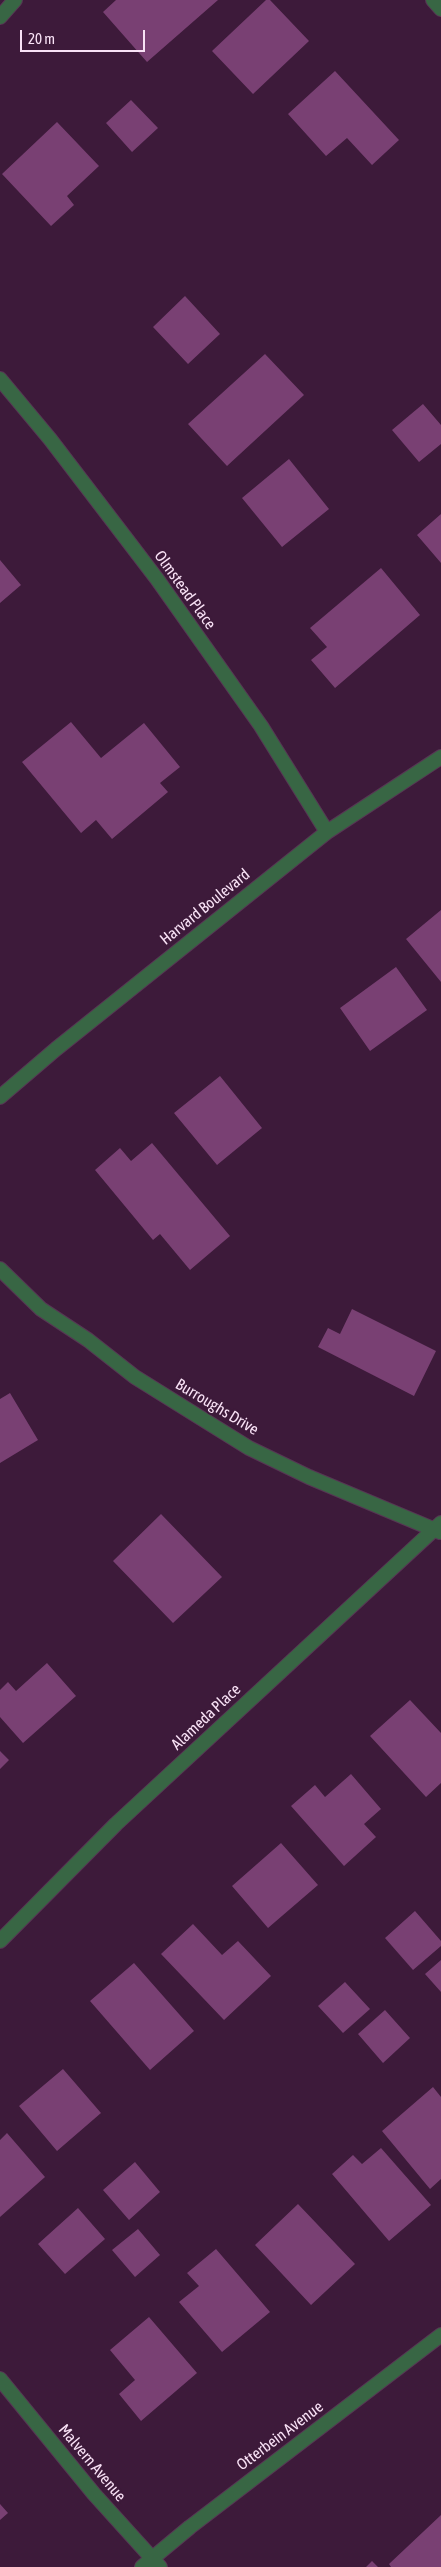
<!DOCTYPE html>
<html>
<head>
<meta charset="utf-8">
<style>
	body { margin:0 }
	#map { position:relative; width:441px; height:2567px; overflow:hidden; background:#3d1a3a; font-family:"Asap Condensed",sans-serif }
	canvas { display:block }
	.scale { position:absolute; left:20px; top:30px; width:125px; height:22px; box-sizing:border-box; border:2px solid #f9e2f6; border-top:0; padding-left:6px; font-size:15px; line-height:18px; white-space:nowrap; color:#f9e2f6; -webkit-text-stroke:4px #3d1a3a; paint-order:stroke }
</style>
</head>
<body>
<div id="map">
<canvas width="441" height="2567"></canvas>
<div class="scale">20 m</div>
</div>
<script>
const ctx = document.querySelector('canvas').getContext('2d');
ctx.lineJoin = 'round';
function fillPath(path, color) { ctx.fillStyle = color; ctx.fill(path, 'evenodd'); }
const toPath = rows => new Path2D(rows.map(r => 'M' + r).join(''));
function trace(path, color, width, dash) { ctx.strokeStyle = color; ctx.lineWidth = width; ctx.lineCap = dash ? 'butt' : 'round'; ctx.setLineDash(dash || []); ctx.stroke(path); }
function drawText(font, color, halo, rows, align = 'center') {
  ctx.font = font + ' "Asap Condensed",sans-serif'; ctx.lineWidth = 4; ctx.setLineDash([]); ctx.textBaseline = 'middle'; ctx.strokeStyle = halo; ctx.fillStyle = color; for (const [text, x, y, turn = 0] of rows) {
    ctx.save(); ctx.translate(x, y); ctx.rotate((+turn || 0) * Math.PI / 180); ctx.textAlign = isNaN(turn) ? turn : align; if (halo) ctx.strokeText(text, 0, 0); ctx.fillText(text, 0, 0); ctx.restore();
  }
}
const building = toPath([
	[116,0,218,0,147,62,103,12],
	[266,0,270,0,309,41,253,94,212,51],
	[335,71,399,140,372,165,347,138,326,156,288,114],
	[131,100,158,128,132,152,106,123],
	[57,122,99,166,67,196,74,205,51,226,2,174],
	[185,296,220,334,188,364,153,327],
	[265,354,304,395,227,466,188,424],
	[423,404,441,425,441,444,419,462,392,430],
	[289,459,329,509,282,547,242,498],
	[441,514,441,563,417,535],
	[0,560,21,585,0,603],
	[381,568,420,615,335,688,311,660,327,647,310,628],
	[71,722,101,758,144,723,180,767,160,783,168,792,112,839,96,820,81,833,22,762],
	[441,910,441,982,406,939],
	[396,967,427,1010,370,1051,340,1008],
	[220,1076,262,1128,217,1165,174,1113],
	[152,1143,230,1236,190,1270,160,1234,153,1240,95,1170,120,1148,131,1161],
	[352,1309,436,1351,414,1396,318,1347,328,1328,340,1334],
	[10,1393,38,1440,0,1463,0,1399],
	[161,1514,222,1577,173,1623,113,1561],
	[47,1663,76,1696,23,1743,0,1717,0,1690,8,1682,16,1691],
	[410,1700,441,1733,441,1783,426,1797,370,1736],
	[0,1751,9,1760,0,1769],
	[351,1774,381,1809,364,1824,376,1837,344,1866,291,1806,315,1785,325,1797],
	[281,1843,318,1885,268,1928,232,1886],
	[415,1911,441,1941,441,1946,413,1970,385,1938],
	[193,1924,222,1955,238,1941,271,1976,224,2020,161,1954],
	[441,1960,441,1992,425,1974],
	[134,1963,194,2031,150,2070,90,2001],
	[345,1982,370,2009,343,2033,318,2006],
	[385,2010,410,2038,383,2063,358,2034],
	[63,2069,101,2113,57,2151,19,2106],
	[433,2087,441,2097,441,2179,430,2189,382,2131],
	[7,2133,45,2177,0,2217,0,2140],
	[381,2148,431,2205,389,2241,332,2174,353,2155,362,2164],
	[135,2162,160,2192,129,2220,103,2190],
	[298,2204,355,2264,311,2305,255,2245],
	[78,2208,105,2239,65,2274,38,2244],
	[138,2229,160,2255,135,2277,112,2250],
	[216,2249,270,2312,222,2352,179,2302,199,2286,187,2273],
	[149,2317,197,2373,141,2421,119,2394,135,2380,110,2350],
	[0,2504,8,2513,0,2520],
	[441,2515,441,2567,391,2567,389,2564],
	[372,2561,378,2567,366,2567]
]);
const minor = toPath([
	[433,0,441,9],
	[0,17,15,0],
	[0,379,50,439,157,579,261,726,327,832],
	[0,1097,56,1049,327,832,441,757],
	[0,1269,41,1309,88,1340,135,1377,249,1448,309,1477,440,1532],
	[0,1941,116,1824,441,1523],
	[0,2379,94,2494,160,2567],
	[142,2567,190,2527,441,2335]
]);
const streetNames = [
	["Olmstead Place",185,590,54],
	["Harvard Boulevard",205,907,-39],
	["Burroughs Drive",217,1407,31],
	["Alameda Place",206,1717,-43],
	["Otterbein Avenue",280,2436,-37],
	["Malvern Avenue",92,2463,50]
];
fillPath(building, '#794073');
trace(minor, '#573654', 16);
trace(minor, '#386644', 14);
drawText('16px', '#f9e2f6', '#3d1a3a', streetNames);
</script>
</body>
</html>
